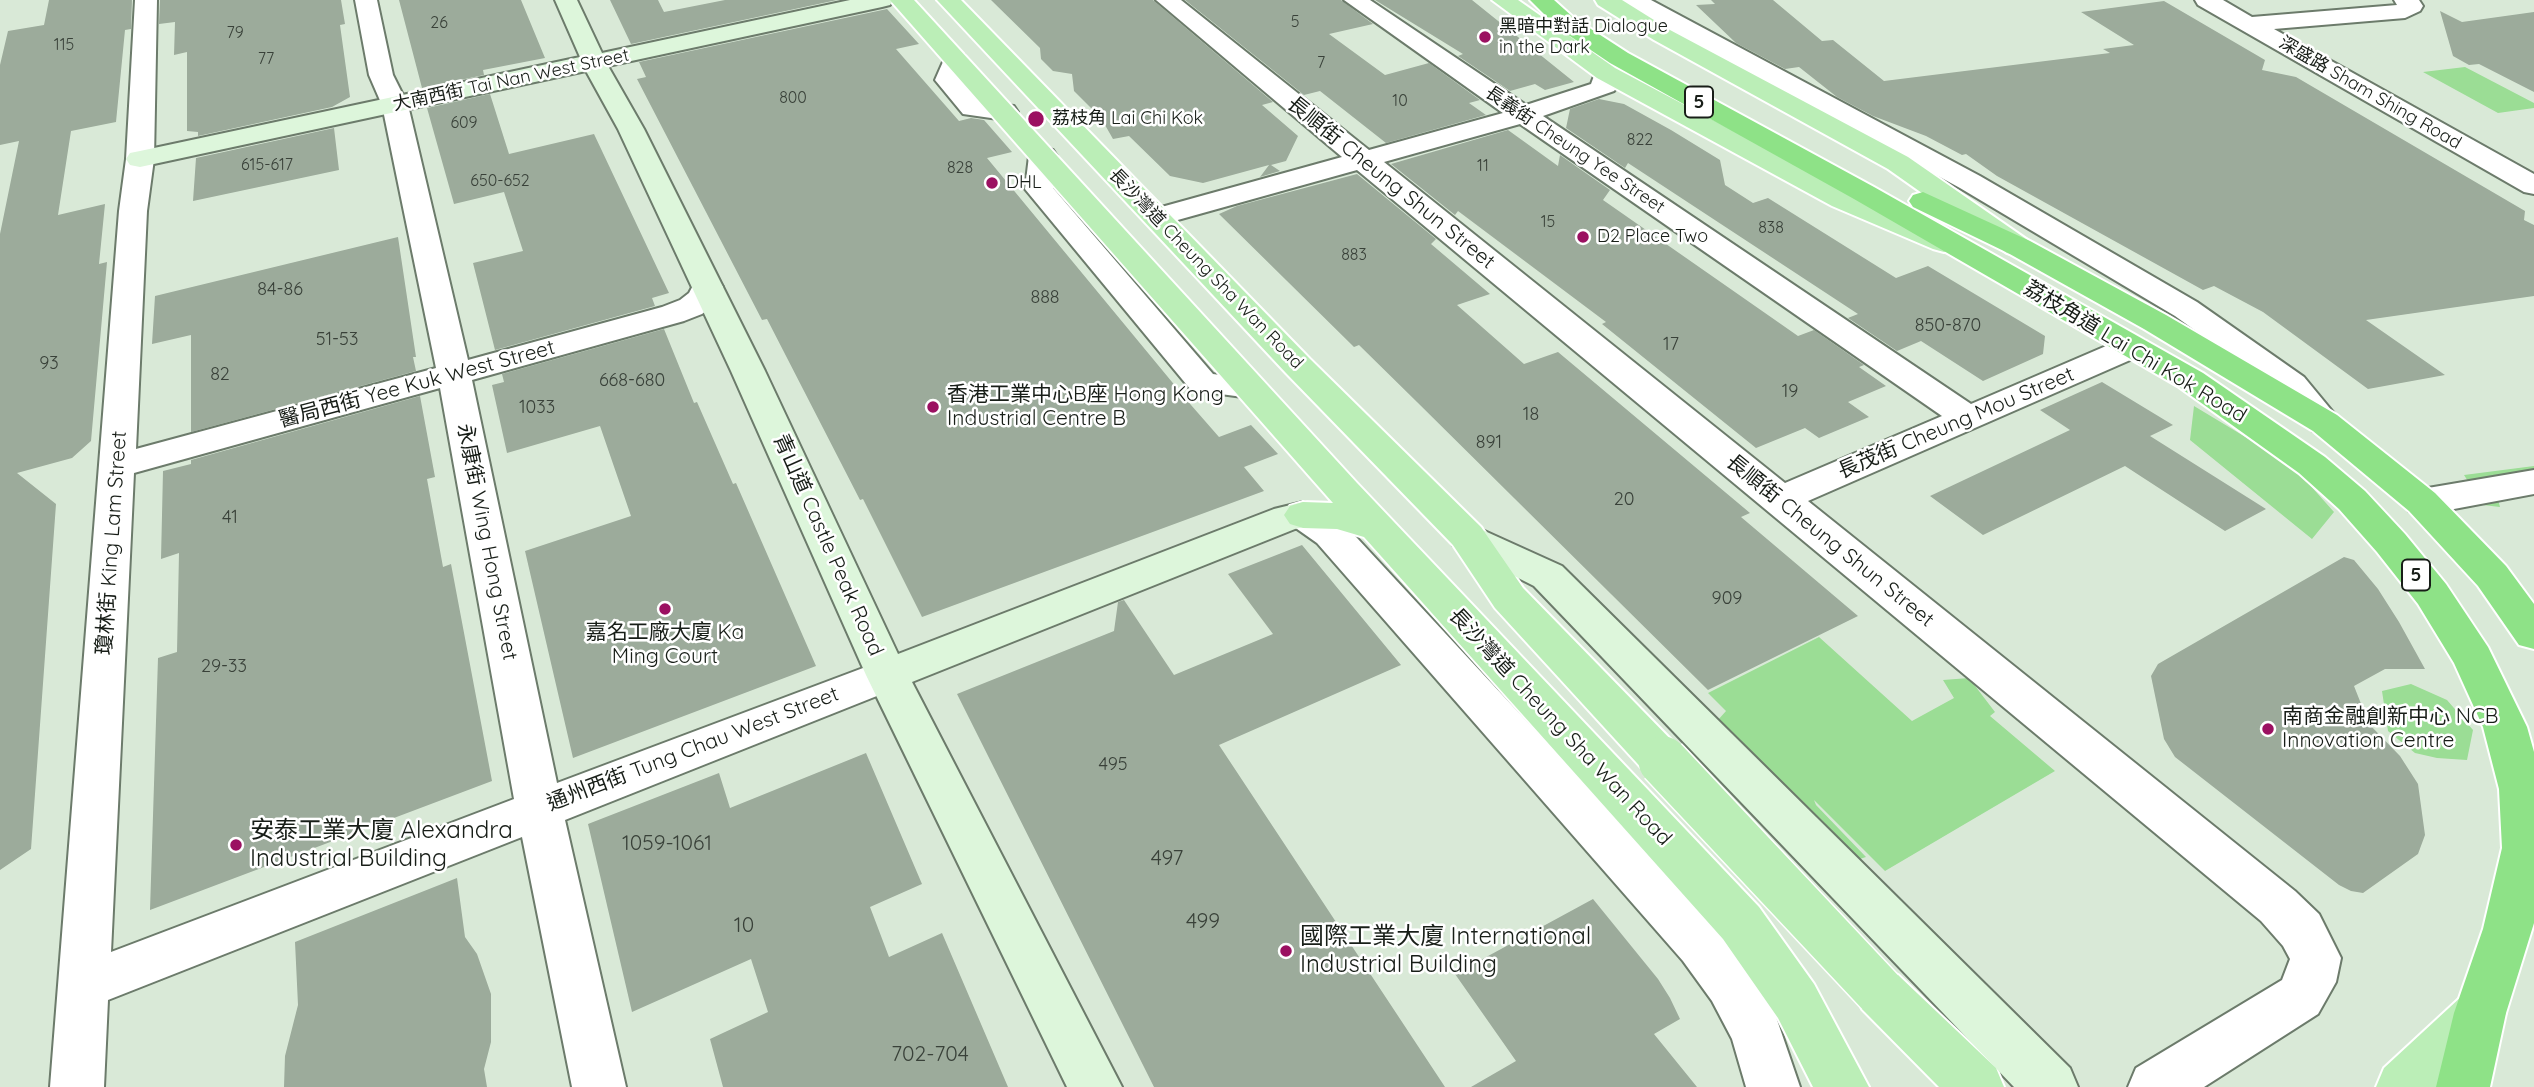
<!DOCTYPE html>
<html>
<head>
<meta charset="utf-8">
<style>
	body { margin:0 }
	canvas { display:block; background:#d9e9d7 }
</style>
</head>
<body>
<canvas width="2534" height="1087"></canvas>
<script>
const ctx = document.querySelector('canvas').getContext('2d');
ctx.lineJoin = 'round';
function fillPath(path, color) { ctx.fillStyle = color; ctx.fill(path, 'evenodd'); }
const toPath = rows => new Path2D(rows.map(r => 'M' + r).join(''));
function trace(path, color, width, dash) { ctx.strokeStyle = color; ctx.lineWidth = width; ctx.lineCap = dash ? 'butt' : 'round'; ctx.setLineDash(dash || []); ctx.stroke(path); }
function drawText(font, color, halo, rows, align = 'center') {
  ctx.font = font + ' Quicksand,"Noto Sans TC",sans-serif'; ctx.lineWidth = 5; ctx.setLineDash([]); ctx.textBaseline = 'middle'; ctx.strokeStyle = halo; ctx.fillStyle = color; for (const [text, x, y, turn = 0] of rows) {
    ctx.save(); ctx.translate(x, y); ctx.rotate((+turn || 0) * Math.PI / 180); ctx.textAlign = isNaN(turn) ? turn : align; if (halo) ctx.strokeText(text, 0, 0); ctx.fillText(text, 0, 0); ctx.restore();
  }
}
const green = toPath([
	[2465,67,2534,103,2534,108,2498,113,2423,72],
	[2194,406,2292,465,2334,512,2312,539,2190,440],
	[2534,466,2534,472,2492,478,2500,507,2483,505,2464,475],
	[1819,637,1912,721,1954,698,1943,680,1969,678,1995,712,1990,716,2055,771,1885,871,1814,800,1816,805,1866,857,1815,873,1710,729,1726,711,1708,693],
	[2411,684,2447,700,2473,730,2467,760,2437,758,2415,753,2388,731,2382,691]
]);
const building = toPath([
	[49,0,132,0,131,29,125,30,116,122,71,131,58,215,105,204,99,264,107,262,91,441,72,458,17,473,56,504,31,849,0,870,0,234,19,141,0,145,0,65,8,31,44,25],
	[160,0,341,0,345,24,340,25,350,97,332,107,198,136,198,132,187,131,187,52,174,55,175,22,159,24],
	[399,0,521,0,545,58,483,70,484,75,422,88],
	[610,0,658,0,664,12,725,0,837,0,631,44],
	[991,0,1153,0,1273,102,1262,105,1298,136,1286,161,1271,165,1280,171,1260,177,1269,165,1203,183,1170,176,1129,136,1113,139,1101,118,1074,91,1072,74,1053,71,1041,59,1040,48],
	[1185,0,1341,0,1373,24,1329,34,1385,75,1429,63,1480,100,1469,103,1486,115,1386,143,1320,91,1304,95],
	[1375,0,1472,0,1574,82,1545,90,1535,84,1510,91,1458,56,1463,54],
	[1711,0,1773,0,1822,41,1833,40,1884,81,2110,53,2103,49,2134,45,2081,12,2164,1,2265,60,2262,70,2296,77,2525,211,2524,220,2534,225,2534,296,2366,320,2445,375,2368,389,2263,312,2214,286,2203,290,1997,176,1966,154,1962,155,1926,136,1873,116,1837,97,1799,67,1785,69,1736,43,1696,5,1715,4],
	[887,9,919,44,896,49,959,121,971,118,984,120,1012,152,987,158,1191,405,1219,437,1251,425,1278,454,1244,467,1264,491,922,617,863,499,860,500,767,319,762,320,637,79,646,77,639,62],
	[2440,11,2462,22,2534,12,2534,92,2479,64,2469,65,2453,56],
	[490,94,509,154,594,134,669,293,652,298,655,306,495,350,473,263,523,251,504,192,454,204,427,108],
	[1599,99,1624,104,1671,130,1720,160,1725,185,1753,203,1768,198,1896,278,1928,266,2045,336,2043,354,1983,381,1921,341,1897,351,1848,318,1858,314,1628,163,1625,168,1566,128,1570,109],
	[334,128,339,170,193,201,196,158],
	[1508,130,1558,166,1560,155,1610,190,1603,200,1798,336,1814,330,1864,365,1859,367,1886,386,1848,402,1869,417,1819,438,1805,428,1756,448,1602,324,1606,322,1458,211,1455,215,1391,164],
	[1357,174,1436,239,1431,244,1490,294,1457,305,1524,364,1558,352,1750,513,1741,517,1858,616,1708,690,1417,402,1359,345,1354,347,1219,214,1237,206],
	[398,237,416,357,413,357,416,371,191,432,191,335,152,344,155,296],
	[664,329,694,403,697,402,733,484,736,483,816,666,573,758,525,551,631,516,600,426,507,453,492,385,504,382,502,374],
	[2102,382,2173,425,2150,436,2266,509,2225,531,2125,466,1983,535,1930,496,2070,430,2040,410],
	[420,396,435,477,427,479,443,567,451,564,492,781,150,910,158,658,177,652,179,553,161,559,163,471,191,464,191,460],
	[1302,545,1401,665,1219,745,1445,1087,1154,1087,957,694,1114,631,1118,602,1124,600,1174,675,1273,634,1228,574],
	[2344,557,2354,560,2378,589,2399,622,2425,669,2385,669,2354,686,2369,724,2400,756,2418,784,2425,835,2418,854,2363,893,2351,891,2339,885,2175,757,2164,739,2151,676,2158,664],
	[866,753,922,884,870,907,889,957,942,933,1008,1087,723,1087,710,1039,768,1012,751,959,632,1012,588,824,719,773,730,808],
	[457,878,465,937,477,954,491,994,491,1042,484,1069,487,1087,284,1087,285,1056,298,1005,295,942],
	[1593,899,1658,979,1670,998,1680,1019,1654,1034,1697,1087,1471,1087,1516,1061,1455,974]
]);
const street = toPath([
	[135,0,157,0,154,159,147,211,136,449,436,368,382,105,369,75,355,0,377,0,393,75,408,105,468,360,662,307,680,300,689,293,696,280,707,278,718,280,723,287,713,305,702,314,684,321,472,380,557,783,887,659,902,664,908,675,902,686,565,820,626,1087,572,1087,522,837,108,1000,104,1087,50,1087,119,211,126,159,135,0],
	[440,388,514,799,111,952,134,473,440,388],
	[1156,0,1181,0,1369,150,1503,113,1344,0,1370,0,1526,105,1591,84,1597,68,1606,66,1615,68,1618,73,1618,86,1614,91,1543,116,1971,404,2120,340,2132,337,2144,340,2148,347,2144,354,1808,501,2295,891,2319,914,2341,958,2336,982,2318,1014,2204,1087,2128,1087,2136,1068,2282,980,2290,959,2283,946,2261,921,1357,170,1167,223,1157,226,1147,223,1142,217,1147,211,1342,157,1156,0],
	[1520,124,1942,416,1785,483,1384,162,1520,124],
	[1600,0,1651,0,1980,176,2197,302,2304,377,2342,423,2337,431,2325,434,2313,431,2280,391,2175,316,1960,188,1637,11,1603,5,1600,0],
	[2195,0,2223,0,2252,17,2397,5,2394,0,2419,0,2423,6,2420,11,2405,18,2274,29,2534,174,2534,194,2524,192,2198,5,2195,0],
	[955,53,964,55,967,60,961,79,980,102,1014,106,1018,112,1014,118,1005,120,963,114,935,80,946,55,955,53],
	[1043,148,1053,150,1057,156,1053,188,1213,374,1262,381,1267,388,1262,395,1250,398,1191,390,1025,189,1029,156,1033,150,1043,148],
	[2534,470,2534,494,2422,515,2409,511,2403,502,2409,493,2422,489,2534,470],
	[1303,502,1316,506,1345,525,1719,929,1748,967,1775,1014,1800,1087,1746,1087,1732,1039,1712,1001,1683,961,1317,543,1290,524,1284,515,1290,506,1303,502]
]);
const secondary = toPath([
	[555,0,577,0,602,53,850,0,893,0,890,5,882,7,608,66,644,129,765,371,898,654,1274,509,1303,502,1316,506,1322,515,1316,524,1295,529,912,682,1122,1087,1067,1087,866,675,731,371,618,129,586,71,140,167,130,165,126,159,130,153,140,151,580,57,555,0],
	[1467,523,1562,566,2070,1068,2078,1087,2014,1087,1534,586,1453,545,1448,536,1453,527,1467,523]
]);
const primary = toPath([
	[890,0,914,0,1357,483,1759,907,1814,984,1869,1087,1813,1087,1778,1018,1723,939,1364,537,1337,529,1303,528,1290,524,1284,515,1290,506,1303,502,1333,503,890,0],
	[937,0,961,0,1310,359,1481,527,1523,588,1679,748,1685,761,1679,774,1663,779,1647,774,1495,608,1453,545,1286,373,937,0],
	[1492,0,1518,0,1615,68,1852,194,1955,237,1959,243,1955,249,1944,252,1933,249,1832,206,1597,78,1492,0],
	[1595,0,1622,0,1670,30,1908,157,2029,241,2033,247,2029,253,2018,256,2007,253,1888,169,1654,40,1598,5,1595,0],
	[1880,968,1898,975,1996,1068,2004,1087,1939,1087,1862,1009,1854,992,1862,975,1880,968],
	[2480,988,2498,996,2506,1013,2498,1030,2441,1087,2376,1087,2384,1068,2462,996,2480,988]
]);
const highway = toPath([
	[1530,0,1554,0,1574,18,1628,53,1874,187,2203,373,2325,457,2365,491,2405,534,2446,584,2488,647,2527,727,2534,752,2534,923,2506,1013,2490,1087,2436,1087,2454,1013,2483,929,2502,848,2499,789,2483,727,2454,663,2418,604,2377,552,2339,509,2299,473,2179,387,1854,199,1610,63,1558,28,1530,0],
	[1923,192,2030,241,2166,315,2337,415,2435,493,2506,566,2534,604,2534,649,2519,645,2478,586,2409,511,2313,431,2144,329,2008,253,1913,207,1909,201,1913,195,1923,192]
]);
const primaryBridge = toPath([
	[1663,761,1880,992]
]);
const markers = [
	[1485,37,7,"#9b1061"],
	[1036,119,9,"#9b1061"],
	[992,183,7,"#9b1061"],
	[1583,237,7,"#9b1061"],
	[933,407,7,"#9b1061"],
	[665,609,7,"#9b1061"],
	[2268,729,7,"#9b1061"],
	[236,845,7,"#9b1061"],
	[1286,951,7,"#9b1061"]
];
const farNumbernames = [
	["5",1295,22],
	["26",439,23],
	["79",235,33],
	["115",64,45],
	["77",266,59],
	["7",1321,63],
	["800",793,98],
	["10",1400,101],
	["609",464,123],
	["822",1640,140],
	["615-617",267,165],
	["11",1483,166],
	["828",960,168],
	["650-652",500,181],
	["15",1548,222],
	["838",1771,228],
	["883",1354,255]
];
const farPoinames = [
	["黑暗中對話 Dialogue",1499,27],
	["in the Dark",1499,48],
	["荔枝角 Lai Chi Kok",1052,119],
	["DHL",1006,183],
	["D2 Place Two",1597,237]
];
const farStreetnames = [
	["大南西街 Tai Nan West Street",511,80,-12],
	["深盛路 Sham Shing Road",2370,93,30],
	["長義街 Cheung Yee Street",1575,150,34],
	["長沙灣道 Cheung Sha Wan Road",1206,269,46]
];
const numberNames = [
	["84-86",280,290],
	["888",1045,298],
	["850-870",1948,326],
	["51-53",337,340],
	["17",1671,345],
	["93",49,364],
	["82",220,375],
	["668-680",632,381],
	["19",1790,392],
	["1033",537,408],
	["18",1531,415],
	["891",1489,443],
	["20",1624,500],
	["41",230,518],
	["909",1727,599],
	["29-33",224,667],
	["495",1113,765]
];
const shields = [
	[1699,102,28],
	[2416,575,28]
];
const shieldNames = [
	["5",1699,102],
	["5",2416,575]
];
const streetNames = [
	["長順街 Cheung Shun Street",1391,183,39],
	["荔枝角道 Lai Chi Kok Road",2135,352,31],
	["醫局西街 Yee Kuk West Street",417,384,-15],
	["長茂街 Cheung Mou Street",1956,423,-23],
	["長順街 Cheung Shun Street",1830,541,39],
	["永康街 Wing Hong Street",487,542,79],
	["瓊林街 King Lam Street",112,543,-86],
	["青山道 Castle Peak Road",828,545,66],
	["長沙灣道 Cheung Sha Wan Road",1560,727,47],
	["通州西街 Tung Chau West Street",693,749,-21]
];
const poiNames = [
	["香港工業中心B座 Hong Kong",947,395],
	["Industrial Centre B",947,419],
	["嘉名工廠大廈 Ka",665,633,"center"],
	["Ming Court",665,657,"center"],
	["南商金融創新中心 NCB",2282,717],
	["Innovation Centre",2282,741]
];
const nearNumbernames = [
	["1059-1061",667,844],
	["497",1167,859],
	["499",1203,922],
	["10",744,926],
	["702-704",930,1055]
];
const nearPoinames = [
	["安泰工業大廈 Alexandra",250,831],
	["Industrial Building",250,859],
	["國際工業大廈 International",1300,937],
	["Industrial Building",1300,965]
];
fillPath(green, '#9bdd95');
fillPath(building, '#9cab9b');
trace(street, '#6c7b6b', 4);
trace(secondary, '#6c7b6b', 4);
trace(primary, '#fff', 4);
trace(highway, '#fff', 4);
fillPath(street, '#fff');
fillPath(secondary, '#ddf6db');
fillPath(primary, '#bbeeb7');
fillPath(highway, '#8ee287');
trace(primaryBridge, '#fff', 52, []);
trace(primaryBridge, '#bbeeb7', 49);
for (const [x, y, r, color] of markers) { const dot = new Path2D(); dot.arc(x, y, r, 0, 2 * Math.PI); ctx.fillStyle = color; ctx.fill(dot); trace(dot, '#fff', 2.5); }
drawText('16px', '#394139', null, farNumbernames);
drawText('18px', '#181e18', '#fff', farPoinames, 'left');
drawText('18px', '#181e18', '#fff', farStreetnames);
drawText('18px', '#394139', null, numberNames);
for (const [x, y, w] of shields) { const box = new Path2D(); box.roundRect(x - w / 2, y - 15.5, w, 31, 5); ctx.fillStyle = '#fff'; ctx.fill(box); trace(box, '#181e18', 2); }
drawText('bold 19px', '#181e18', null, shieldNames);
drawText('21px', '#181e18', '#fff', streetNames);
drawText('21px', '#181e18', '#fff', poiNames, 'left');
drawText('21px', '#394139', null, nearNumbernames);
drawText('24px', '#181e18', '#fff', nearPoinames, 'left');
</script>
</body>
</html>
